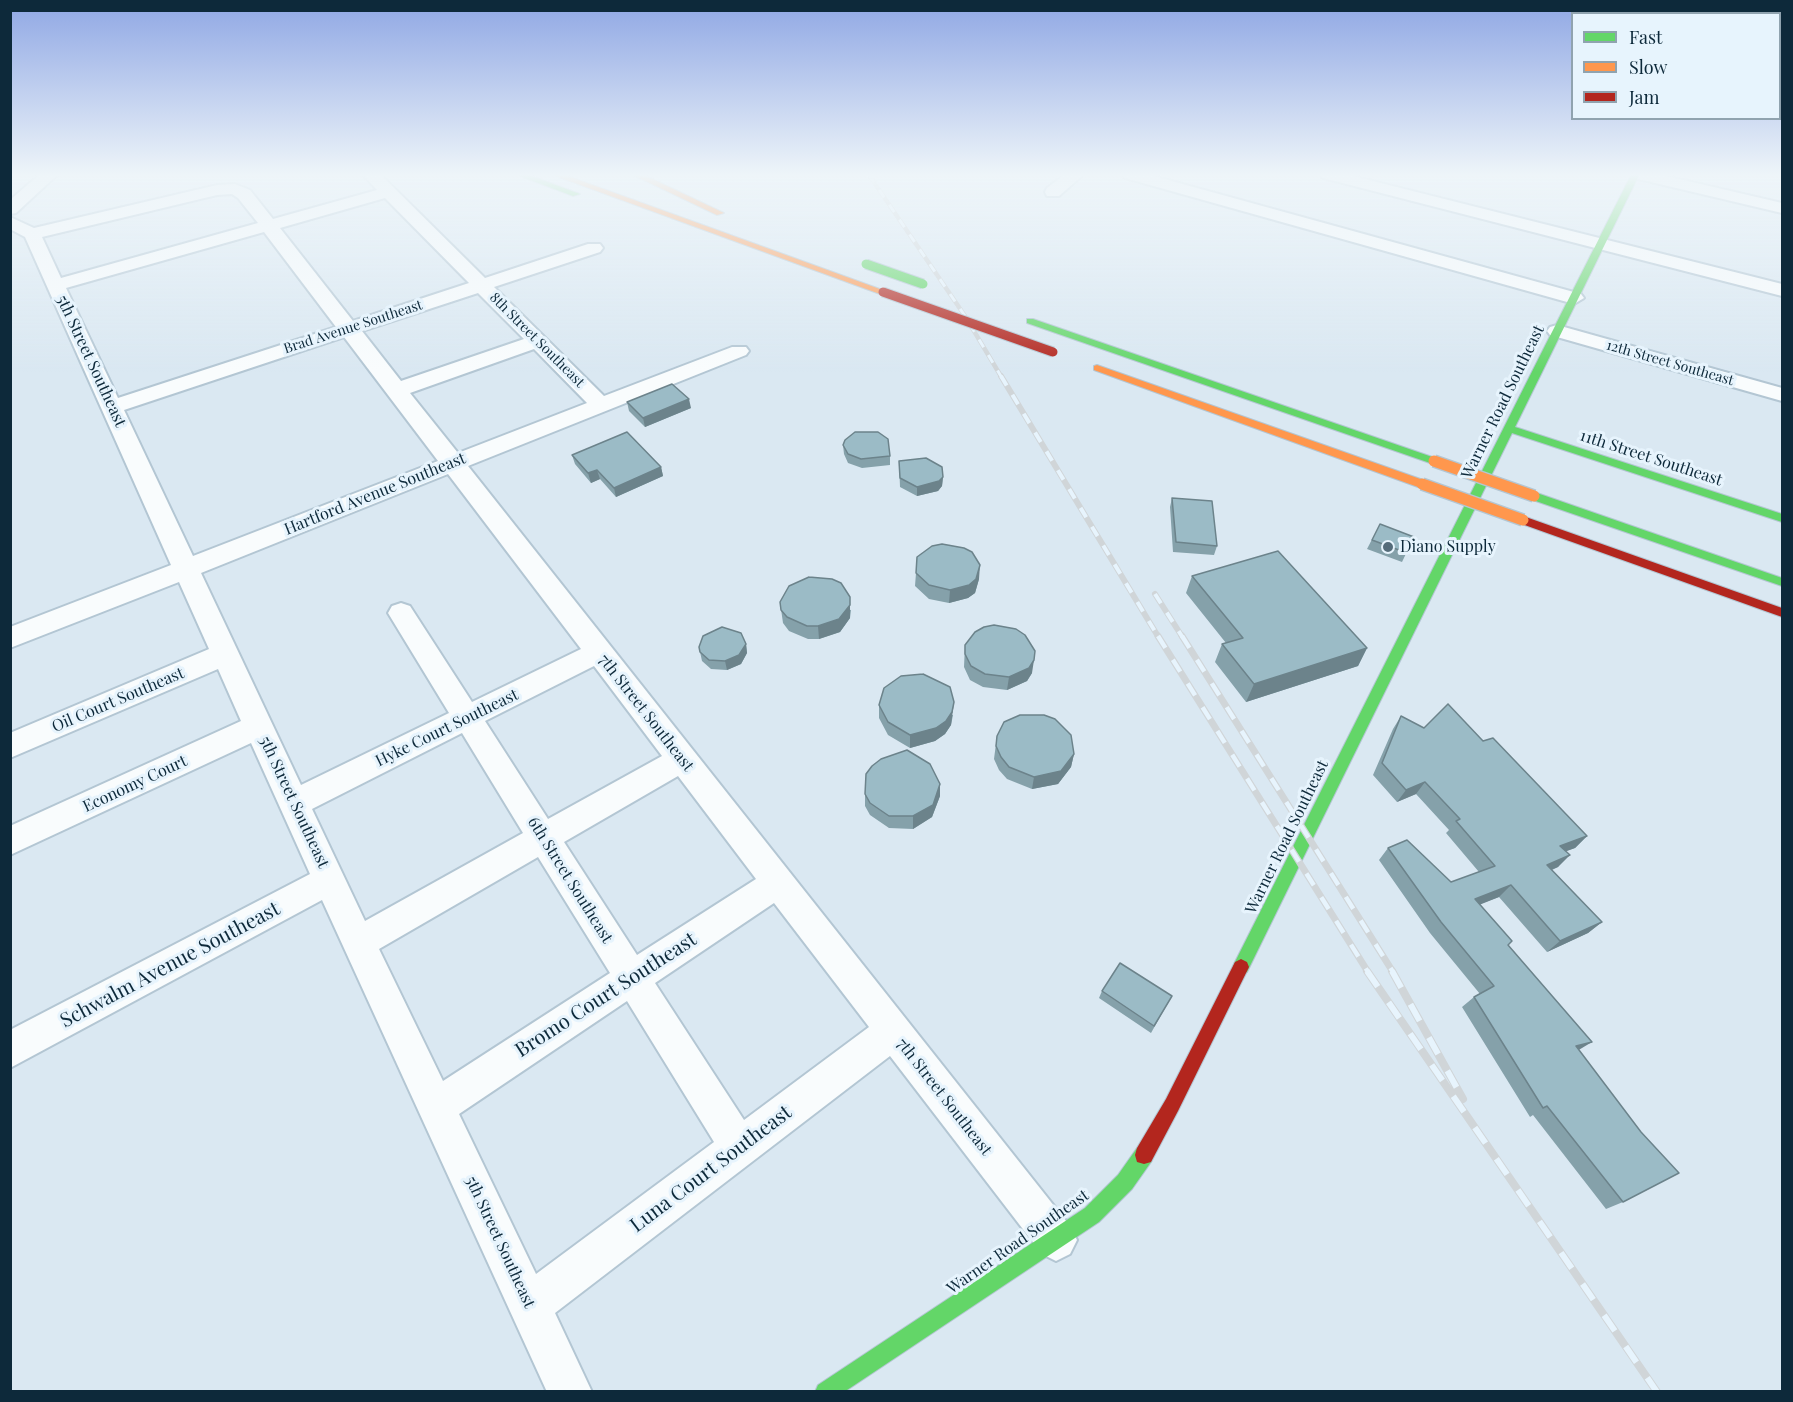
<!DOCTYPE html>
<html>
<head>
<meta charset="utf-8">
<style>
	body { margin:0 }
	#map { position:relative; width:1793px; height:1402px; overflow:hidden; background:#dae8f2; font-family:"Playfair Display",serif }
	canvas { display:block }
	.frame { position:absolute; inset:0; border:12px solid #0d293a; pointer-events:none }
	.legend { position:absolute; left:1571px; top:12px; width:210px; height:108px; box-sizing:border-box; background:#e7f4fd; border:2px solid #90a3af; margin:0; padding:8px 10px; list-style:none; font-size:18px; color:#0d293a }
	.legend li { display:flex; align-items:center; gap:12px; height:30px }
	.legend b { width:30px; border:2px solid #90a3af }
</style>
</head>
<body>
<div id="map">
<canvas width="1793" height="1402"></canvas>
<div class="frame"></div>
<ul class="legend">
<li><b style="height:8px;background:#63d668"></b>Fast</li>
<li><b style="height:8px;background:#ff974d"></b>Slow</li>
<li><b style="height:8px;background:#b3261e"></b>Jam</li>
</ul>
</div>
<script>
const ctx = document.querySelector('canvas').getContext('2d');
ctx.lineJoin = 'round';
const toPath = rows => new Path2D(rows.map(r => 'M' + r).join(''));
function trace(path, color, width, dash) { ctx.strokeStyle = color; ctx.lineWidth = width; ctx.lineCap = dash ? 'butt' : 'round'; ctx.setLineDash(dash || []); ctx.stroke(path); }
function fillPath(path, color) { ctx.fillStyle = color; ctx.fill(path, 'evenodd'); }
function drawText(font, color, halo, rows, align = 'center') {
  ctx.font = font + ' "Playfair Display",serif'; ctx.lineWidth = 6; ctx.setLineDash([]); ctx.textBaseline = 'middle'; ctx.strokeStyle = halo; ctx.fillStyle = color; for (const [text, x, y, turn = 0] of rows) {
    ctx.save(); ctx.translate(x, y); ctx.rotate((+turn || 0) * Math.PI / 180); ctx.textAlign = isNaN(turn) ? turn : align; if (halo) ctx.strokeText(text, 0, 0); ctx.fillText(text, 0, 0); ctx.restore();
  }
}
const street = toPath([
	[39,175,57,175,16,213,10,214,10,200,39,175],
	[363,175,381,175,485,278,588,244,600,244,603,248,600,252,494,287,604,396,732,347,746,347,749,351,746,355,468,466,1070,1226,1077,1240,1070,1254,1056,1261,1042,1254,890,1056,555,1313,592,1392,547,1392,322,900,10,1068,10,1030,310,874,251,743,10,855,10,826,241,721,218,669,10,758,10,733,209,649,179,582,10,648,10,627,171,565,25,237,10,229,10,217,34,228,217,185,235,184,250,190,273,219,377,190,363,175],
	[232,194,238,198,258,223,61,278,42,237,217,195,232,194],
	[385,198,469,283,353,321,280,228,385,198],
	[264,232,336,327,118,398,66,288,264,232],
	[478,293,524,339,401,381,362,331,478,293],
	[344,337,438,461,193,556,124,410,344,337],
	[534,349,587,403,458,453,410,393,534,349],
	[448,474,581,649,472,702,410,606,401,603,392,606,388,613,449,713,301,785,201,573,448,474],
	[594,666,662,756,548,819,485,721,594,666],
	[462,733,523,833,365,921,312,809,462,733],
	[678,776,756,879,637,955,564,842,678,776],
	[538,857,610,973,443,1081,379,949,538,857],
	[774,903,869,1027,744,1120,655,983,774,903],
	[627,1001,714,1142,536,1274,459,1114,627,1001],
	[1064,175,1083,175,1059,196,1047,196,1045,192,1047,188,1064,175],
	[1123,175,1150,175,1581,294,1584,298,1574,304,1567,302,1125,178,1123,175],
	[1321,175,1349,175,1782,284,1782,296,1323,178,1321,175],
	[1632,175,1662,175,1782,203,1782,213,1634,178,1632,175],
	[1557,325,1782,388,1782,401,1550,335,1547,331,1550,327,1557,325]
]);
const fast = toPath([
	[517,175,529,175,580,194,573,196,517,175],
	[1631,175,1639,175,1515,427,1782,514,1782,522,1512,433,1247,972,1241,975,1235,972,1233,967,1235,962,1631,175],
	[1027,319,1033,319,1438,459,1439,461,1438,463,1430,463,1027,323,1027,319],
	[1534,492,1782,578,1782,586,1530,499,1528,496,1534,492],
	[1144,1146,1151,1148,1153,1155,1151,1162,1132,1189,1099,1222,844,1392,815,1392,818,1385,1085,1208,1118,1175,1137,1148,1144,1146]
]);
const slow = toPath([
	[553,175,565,175,888,292,880,294,553,175],
	[633,175,644,175,724,213,717,215,633,175],
	[1097,365,1426,481,1428,484,1422,488,1418,487,1094,370,1094,366,1097,365]
]);
const jam = toPath([
	[1523,516,1782,608,1782,617,1519,523,1517,520,1523,516],
	[1241,959,1247,962,1249,967,1178,1111,1151,1162,1144,1164,1137,1162,1135,1155,1137,1148,1166,1099,1235,962,1241,959]
]);
const railFar3 = toPath([
	[869,175,965,316,1002,378]
]);
const railFar2 = toPath([
	[1001,376,1159,638],
	[1155,594,1183,638]
]);
const railFar1 = toPath([
	[1158,636,1368,972],
	[1182,636,1393,972]
]);
const rail = toPath([
	[1367,971,1657,1392],
	[1392,971,1463,1099]
]);
const fastBridge = toPath([
	[866,264,923,284]
]);
const slowBridge = toPath([
	[1434,461,1534,496],
	[1422,484,1523,520]
]);
const jamBridge = toPath([
	[883,292,1053,352]
]);
const wall = toPath([
	[627,402,691,408,645,427,629,411],
	[843,445,890,456,890,465,862,468,848,463,844,454],
	[572,455,661,467,663,476,616,497,600,479,591,483,575,464],
	[899,461,943,477,942,486,938,491,917,496,900,487],
	[1172,498,1217,546,1214,555,1173,552,1170,507],
	[1380,524,1414,537,1402,562,1367,549],
	[916,573,979,579,975,593,968,598,949,603,929,599,915,586],
	[1192,576,1367,648,1358,666,1246,702,1215,662,1222,644,1226,643,1186,593],
	[780,602,851,610,850,618,840,632,819,639,808,639,789,631,783,623],
	[746,644,747,653,741,664,727,670,711,669,702,661,699,647],
	[965,645,1032,673,1027,681,1007,690,983,687,970,680,964,667],
	[879,705,953,715,951,725,945,734,935,741,910,748,888,735,879,718],
	[1401,716,1424,728,1483,741,1587,836,1575,848,1566,851,1558,867,1552,870,1602,922,1588,933,1547,952,1499,897,1480,904,1579,1050,1623,1202,1606,1209,1533,1115,1530,1117,1462,1007,1474,997,1480,994,1430,933,1379,860,1388,848,1451,882,1479,872,1446,833,1449,830,1416,794,1397,802,1373,775,1393,729],
	[997,736,1074,754,1071,767,1058,784,1032,789,1007,779,999,770,994,759],
	[940,784,940,796,932,817,913,829,889,828,870,815,865,806,865,794],
	[1102,991,1172,996,1151,1033,1099,998]
]);
const shadedWall = toPath([
	[689,399,691,408,645,427,643,418],
	[661,467,663,476,616,497,614,488],
	[597,470,600,479,591,483,588,473],
	[943,477,942,486,938,491,917,496,917,487],
	[980,565,979,579,975,593,968,598,949,603,950,590],
	[850,597,850,618,840,632,819,639,818,626],
	[746,644,747,653,741,664,727,670,725,661],
	[1367,648,1358,666,1246,702,1254,684],
	[1034,660,1032,673,1027,681,1007,690,1009,677],
	[954,702,951,725,945,734,935,741,910,748,910,735],
	[1074,754,1071,767,1058,784,1032,789,1034,777],
	[1425,782,1416,794,1397,802,1406,790],
	[940,784,940,796,932,817,913,829,913,816],
	[1587,836,1575,848,1548,858,1560,846],
	[1570,855,1558,867,1536,876,1547,865],
	[1511,885,1499,897,1464,911,1475,899],
	[1602,922,1588,933,1547,952,1560,941],
	[1592,1042,1577,1051,1576,1046]
]);
const building = toPath([
	[672,384,689,399,643,418,627,402,672,384],
	[627,432,661,467,614,488,597,470,588,473,572,455,627,432],
	[855,432,878,432,888,439,890,456,861,459,848,454,843,445,845,440,855,432],
	[926,458,942,467,943,477,939,481,917,487,900,478,899,461,926,458],
	[1172,498,1212,501,1217,546,1176,542,1172,498],
	[1380,524,1414,537,1407,553,1372,540,1380,524],
	[942,544,964,548,972,552,980,565,976,579,969,585,950,590,929,585,916,573,917,557,932,546,942,544],
	[1278,551,1367,648,1254,684,1222,644,1243,638,1192,576,1278,551],
	[809,577,832,579,841,583,850,597,850,605,839,619,818,626,807,626,787,617,781,610,780,602,789,586,809,577],
	[994,625,1016,629,1025,635,1035,651,1034,660,1029,668,1009,677,985,674,971,666,965,654,965,645,975,632,984,627,994,625],
	[722,627,741,633,746,644,739,655,725,661,709,660,700,652,699,647,703,636,722,627],
	[923,674,950,687,954,702,952,712,946,721,936,728,910,735,888,722,879,705,884,688,901,676,923,674],
	[1448,704,1483,741,1493,738,1587,836,1560,846,1570,855,1547,865,1602,922,1560,941,1511,885,1475,899,1512,941,1508,945,1592,1042,1576,1046,1641,1132,1679,1173,1623,1202,1547,1106,1543,1108,1474,997,1494,986,1441,922,1388,848,1407,840,1451,882,1495,866,1456,821,1460,819,1425,782,1406,790,1382,763,1401,716,1424,728,1448,704],
	[1020,715,1044,715,1055,719,1071,735,1074,754,1061,771,1034,777,1009,767,1001,757,996,746,997,736,1004,722,1020,715],
	[907,750,930,764,940,784,933,805,913,816,889,816,870,803,865,794,866,774,872,766,881,759,907,750],
	[1120,963,1172,996,1154,1026,1102,991,1120,963]
]);
const markers = [
	[1388,547,6,"#556c7a"]
];
const farStreetnames = [
	["Brad Avenue Southeast",353,327,-18],
	["8th Street Southeast",537,340,45],
	["12th Street Southeast",1670,363,16]
];
const streetNames = [
	["5th Street Southeast",91,361,65],
	["Warner Road Southeast",1503,402,-64],
	["11th Street Southeast",1651,458,18],
	["Hartford Avenue Southeast",375,494,-22],
	["Oil Court Southeast",118,700,-23],
	["7th Street Southeast",646,713,52],
	["Hyke Court Southeast",447,728,-26],
	["Economy Court",135,784,-25],
	["5th Street Southeast",294,802,65],
	["Warner Road Southeast",1287,837,-64],
	["6th Street Southeast",570,880,58],
	["7th Street Southeast",944,1097,52],
	["5th Street Southeast",500,1242,65],
	["Warner Road Southeast",1018,1242,-35]
];
const poiNames = [
	["Diano Supply",1400,547]
];
const nearStreetnames = [
	["Schwalm Avenue Southeast",170,965,-28],
	["Bromo Court Southeast",606,995,-33],
	["Luna Court Southeast",711,1169,-37]
];
trace(street, '#b3c6d3', 4);
trace(fast, '#b3c6d3', 2);
trace(slow, '#b3c6d3', 2);
trace(jam, '#b3c6d3', 2);
fillPath(street, '#f9fcfd');
fillPath(fast, '#63d668');
fillPath(slow, '#ff974d');
fillPath(jam, '#b3261e');
trace(railFar3, '#d0d5d8', 4.5);
trace(railFar2, '#d0d5d8', 6);
trace(railFar1, '#d0d5d8', 7);
trace(rail, '#d0d5d8', 8);
trace(railFar3, '#e7f4fd', 3, [9]);
trace(railFar2, '#e7f4fd', 4, [11]);
trace(railFar1, '#e7f4fd', 4.5, [14]);
trace(rail, '#e7f4fd', 6, [19]);
trace(fastBridge, '#b3c6d3', 11, []);
trace(slowBridge, '#b3c6d3', 14, []);
trace(jamBridge, '#b3c6d3', 11, []);
trace(fastBridge, '#63d668', 9);
trace(slowBridge, '#ff974d', 11);
trace(jamBridge, '#b3261e', 9);
fillPath(wall, '#85a1aa');
fillPath(shadedWall, '#6c838b');
fillPath(building, '#9bbbc6');
trace(building, '#6c838b', 1.5);
const sky = ctx.createLinearGradient(0, 0, 0, 372);
sky.addColorStop(0, '#8fa7e4');
sky.addColorStop(0.47, '#eef5f9');
sky.addColorStop(1, '#eef5f900');
ctx.fillStyle = sky;
ctx.fillRect(0, 0, 1793, 372);
for (const [x, y, r, color] of markers) { const dot = new Path2D(); dot.arc(x, y, r, 0, 2 * Math.PI); ctx.fillStyle = color; ctx.fill(dot); trace(dot, '#e7f4fd', 2); }
drawText('14px', '#0d293a', '#e7f4fd', farStreetnames);
drawText('16px', '#0d293a', '#e7f4fd', streetNames);
drawText('16px', '#0d293a', '#e7f4fd', poiNames, 'left');
drawText('20px', '#0d293a', '#e7f4fd', nearStreetnames);
</script>
</body>
</html>
